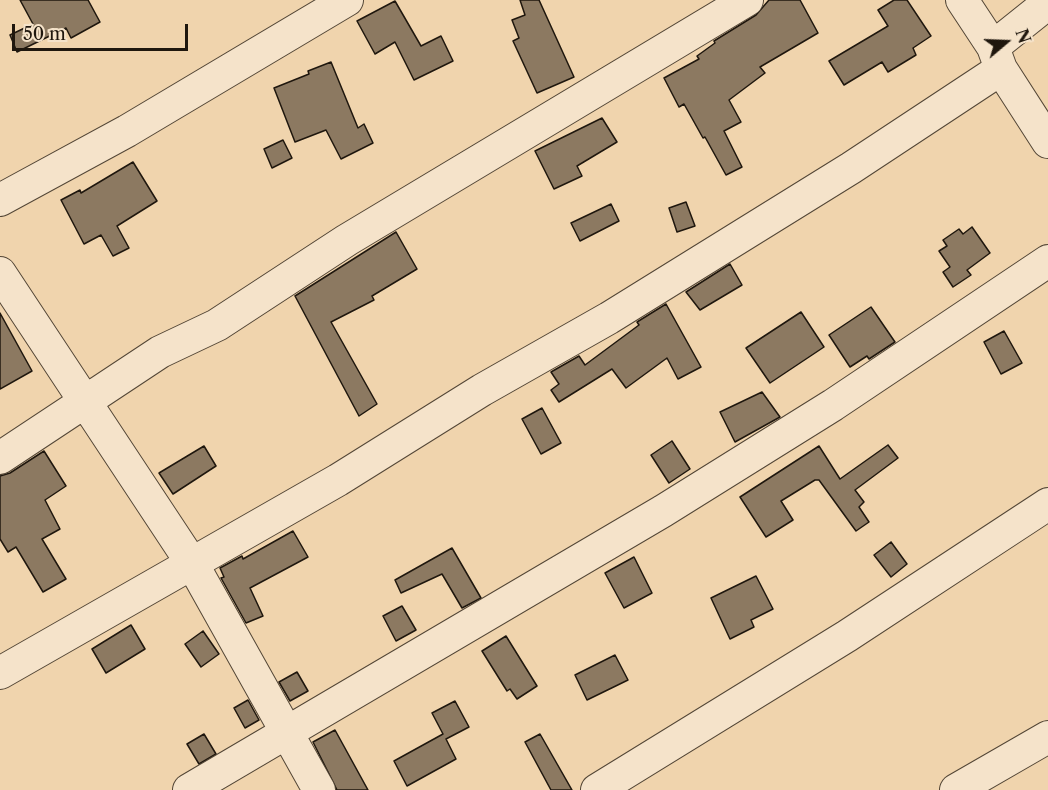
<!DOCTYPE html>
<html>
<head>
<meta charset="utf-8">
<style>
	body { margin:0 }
	#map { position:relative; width:1048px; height:790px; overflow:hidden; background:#f0d4ad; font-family:"Libre Caslon Text",serif }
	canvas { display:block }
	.north { position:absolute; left:976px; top:12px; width:60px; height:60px; -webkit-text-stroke:4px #f5e3ca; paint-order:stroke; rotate:71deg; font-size:16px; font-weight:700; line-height:24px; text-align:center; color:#1f170e }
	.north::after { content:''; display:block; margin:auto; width:21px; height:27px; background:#1f170e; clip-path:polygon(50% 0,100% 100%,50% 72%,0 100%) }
	.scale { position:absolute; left:12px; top:24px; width:176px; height:27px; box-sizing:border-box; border:3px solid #1f170e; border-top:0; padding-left:8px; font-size:18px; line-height:21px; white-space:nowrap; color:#1f170e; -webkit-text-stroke:4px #f5e3ca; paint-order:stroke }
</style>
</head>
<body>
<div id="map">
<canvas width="1048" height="790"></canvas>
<div class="north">N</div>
<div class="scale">50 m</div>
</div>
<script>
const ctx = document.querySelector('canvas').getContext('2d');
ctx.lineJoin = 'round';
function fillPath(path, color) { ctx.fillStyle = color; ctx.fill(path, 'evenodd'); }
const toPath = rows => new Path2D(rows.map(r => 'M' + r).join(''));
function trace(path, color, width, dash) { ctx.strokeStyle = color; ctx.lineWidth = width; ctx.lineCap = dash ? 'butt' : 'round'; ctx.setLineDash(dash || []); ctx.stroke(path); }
const building = toPath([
	[20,0,88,0,100,22,71,38,66,28,17,52,10,35,33,24,20,0],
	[520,0,539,0,574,77,537,93,513,41,519,38,512,20,525,15,520,0],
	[769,0,800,0,818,33,760,67,765,73,729,100,741,122,724,131,742,167,726,175,705,137,703,138,684,104,679,107,664,78,699,59,697,56,715,43,714,41,756,15,769,0],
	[894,0,907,0,931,36,913,48,916,55,888,72,882,62,844,85,829,61,888,26,878,10,894,0],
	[395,1,421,46,441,36,453,61,414,80,395,42,375,54,357,21,395,1],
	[331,62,358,128,364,124,373,143,341,159,326,130,295,142,274,88,309,74,308,71,331,62],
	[602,118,617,142,577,166,582,176,554,189,535,151,602,118],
	[283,140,292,158,272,168,264,149,283,140],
	[133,162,157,201,117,226,129,248,113,256,101,235,84,244,61,200,80,190,81,193,133,162],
	[686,202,695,226,677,232,669,208,686,202],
	[611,204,619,221,580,241,571,223,611,204],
	[972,227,990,253,967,270,971,275,953,287,943,272,950,267,939,251,947,246,943,240,959,229,963,234,972,227],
	[396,232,417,269,372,296,374,300,331,322,377,404,359,416,295,296,396,232],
	[730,264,742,285,700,310,686,292,730,264],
	[666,304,701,367,678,379,667,358,626,388,612,369,559,402,551,390,559,384,551,372,579,356,585,365,639,325,637,322,666,304],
	[871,307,895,342,869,359,867,356,850,367,829,335,871,307],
	[801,312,824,347,770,383,746,348,801,312],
	[0,313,32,371,0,389,0,313],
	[1004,331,1022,363,1001,374,984,342,1004,331],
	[762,392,780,417,735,442,720,412,762,392],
	[542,408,561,443,541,454,522,419,542,408],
	[672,441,690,469,669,483,651,455,672,441],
	[888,445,898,458,855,490,864,502,859,507,869,522,856,531,819,480,815,480,781,501,793,520,766,537,740,497,819,446,840,479,888,445],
	[204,446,216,466,173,494,159,473,204,446],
	[44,451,66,486,45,500,60,529,42,539,66,579,43,592,16,547,8,552,0,539,0,476,10,473,44,451],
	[293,531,308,557,250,588,263,616,246,623,221,578,224,577,220,568,242,556,243,559,293,531],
	[891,542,907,564,891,577,874,555,891,542],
	[452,548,481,598,462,608,442,574,401,593,395,580,452,548],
	[634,557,652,593,624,608,605,573,634,557],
	[756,576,773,609,751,620,754,627,730,639,711,598,756,576],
	[402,606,416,630,396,641,383,616,402,606],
	[131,625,145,649,106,673,92,649,131,625],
	[203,631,219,654,201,667,185,644,203,631],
	[506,636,537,686,517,699,510,689,507,691,482,651,506,636],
	[615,655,628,680,587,700,575,675,615,655],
	[297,672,308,691,290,701,279,682,297,672],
	[248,700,259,720,245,728,234,708,248,700],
	[455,701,469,727,446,739,456,759,407,786,394,761,443,734,432,713,455,701],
	[335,730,368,790,337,790,313,742,335,730],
	[204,734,216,754,199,764,187,744,204,734],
	[540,734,572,790,551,790,525,742,540,734]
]);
const minor = toPath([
	[962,0,993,47,1001,69,1048,142],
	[993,47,1048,3],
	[0,200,127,131,347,0],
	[0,273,193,565,319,790],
	[0,458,160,352,217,325,347,240,747,0],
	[0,673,338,480,482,390,609,318,851,168,1001,69],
	[189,790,663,511,833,405,1048,261],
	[597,790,847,636,1048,504],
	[956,790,1048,737]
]);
fillPath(building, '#8c7961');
trace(building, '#1f170e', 1.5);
trace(minor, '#534636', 34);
trace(minor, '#f5e3ca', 32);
</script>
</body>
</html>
